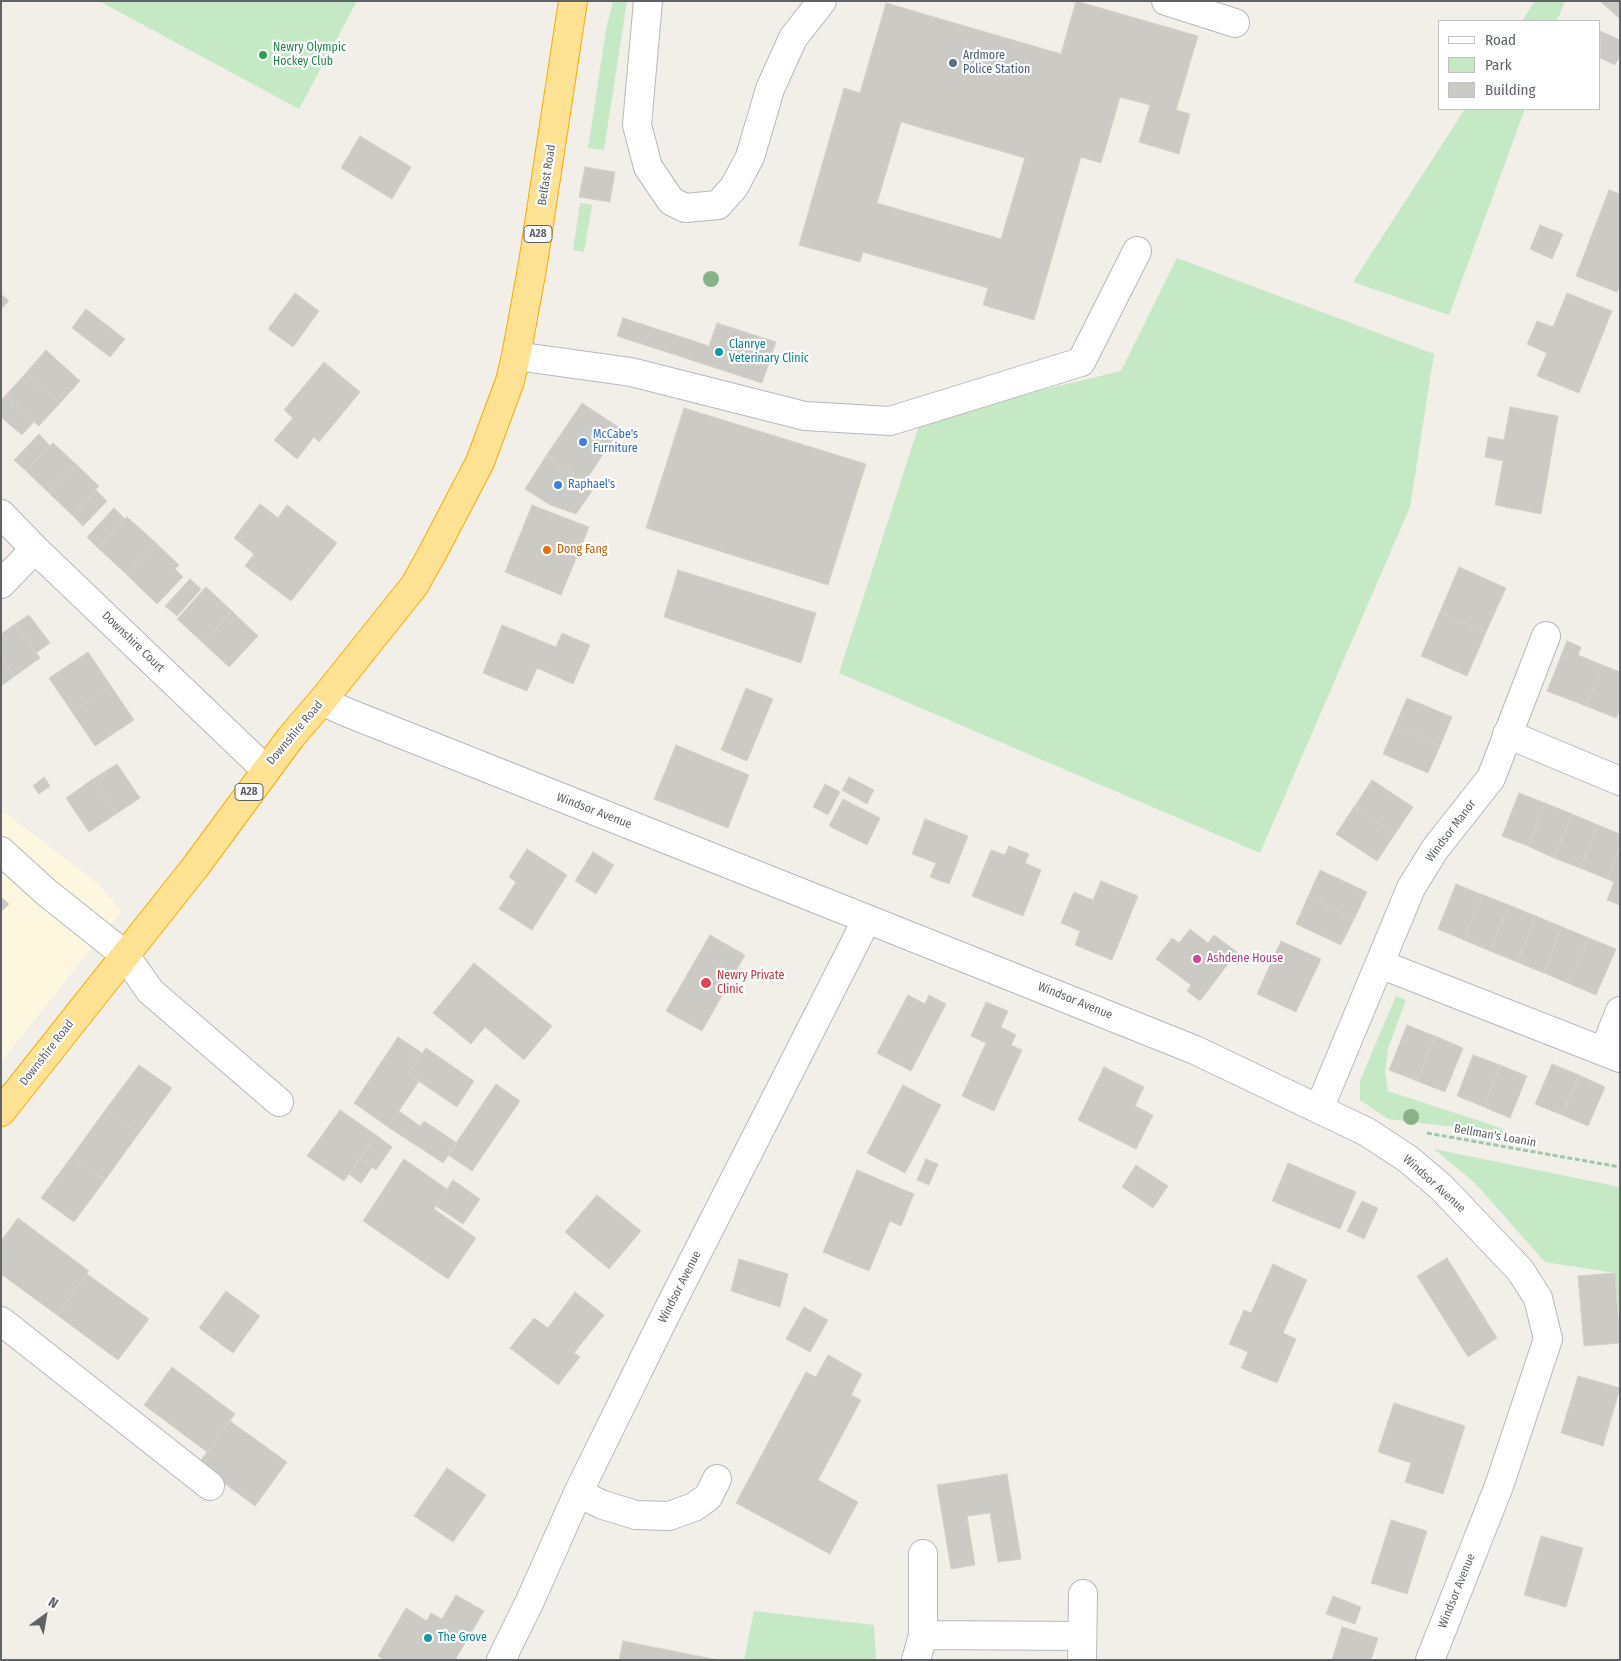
<!DOCTYPE html>
<style>
body{margin:0}
#map{position:relative;width:1621px;height:1661px;overflow:hidden;background:#f1efe8;font-family:"Fira Sans Condensed",sans-serif}
canvas{display:block}
.frame{position:absolute;inset:0;border:2px solid #5f6368;pointer-events:none}
.legend{position:absolute;left:1438px;top:20px;width:162px;height:90px;box-sizing:border-box;background:#fff;border:1px solid #bfc1c3;margin:0;padding:6px 9px;list-style:none;font-size:15px;color:#5f6368}
.legend li{display:flex;align-items:center;gap:10px;height:25px}
.legend b{width:25px;border:1px solid #bfc1c3}
.north{position:absolute;left:20px;top:1591px;width:50px;height:50px;-webkit-text-stroke:4px #fff;paint-order:stroke;rotate:32deg;font-size:14px;font-weight:700;line-height:20px;text-align:center;color:#5f6368}
.north::after{content:'';display:block;margin:auto;width:18px;height:22px;background:#5f6368;clip-path:polygon(50% 0,100% 100%,50% 72%,0 100%)}
</style>
<div id="map">
<canvas width="1621" height="1661"></canvas>
<div class="frame"></div>
<ul class="legend">
<li><b style="height:6px;background:#fff"></b>Road</li>
<li><b style="height:14px;background:#c5e8c5"></b>Park</li>
<li><b style="height:14px;background:#cccac5"></b>Building</li>
</ul>
<div class="north">N</div>
</div>
<script>
const ctx = document.querySelector('canvas').getContext('2d');
ctx.lineJoin = 'round';
function paint(path, color) { ctx.fillStyle = color; ctx.fill(path, 'evenodd'); }
const poly = rows => new Path2D(rows.map(r => 'M' + r).join(''));
function strokePath(path, color, width, dash) { ctx.strokeStyle = color; ctx.lineWidth = width; ctx.lineCap = dash ? 'butt' : 'round'; ctx.setLineDash(dash || []); ctx.stroke(path); }
function label(font, color, halo, rows, align = 'center') {
  ctx.font = font + ' "Fira Sans Condensed",sans-serif'; ctx.lineWidth = 4.5; ctx.setLineDash([]); ctx.textBaseline = 'middle'; ctx.strokeStyle = halo; ctx.fillStyle = color; for (const [text, x, y, turn = 0] of rows) {
    ctx.save(); ctx.translate(x, y); ctx.rotate((+turn || 0) * Math.PI / 180); ctx.textAlign = isNaN(turn) ? turn : align; if (halo) ctx.strokeText(text, 0, 0); ctx.fillText(text, 0, 0); ctx.restore();
  }
}
paint(poly([
 [1,810,96,882,121,911,1,1062]
]), '#fef7e0');
paint(poly([
 [99,1,357,1,299,109],
 [613,1,627,1,604,150,588,148,606,30],
 [1535,1,1565,1,1557,21,1522,21],
 [1465,109,1525,109,1449,315,1353,282],
 [580,203,592,205,584,252,573,250],
 [1177,258,1434,354,1410,507,1260,853,839,673,921,419,1121,371],
 [1396,996,1406,1000,1388,1048,1385,1072,1388,1091,1498,1127,1506,1133,1388,1119,1360,1100,1360,1081],
 [1434,1149,1620,1187,1620,1326,1615,1273,1545,1262,1474,1182],
 [754,1611,874,1625,876,1660,744,1660]
]), '#c5e8c5');
const building = poly([
 [1076,1,1198,36,1176,110,1190,114,1179,154,1139,142,1150,105,1120,97,1101,163,1081,157,1034,320,983,305,988,288,863,252,860,262,799,245,844,88,860,93,886,3,1061,54,1076,1],
 [901,122,1025,158,1001,239,877,203,901,122],
 [1603,1,1620,1,1620,19,1601,2,1603,1],
 [1600,31,1620,40,1620,55,1615,65,1600,58,1600,31],
 [360,136,411,167,392,199,341,168,360,136],
 [585,167,615,172,610,202,579,197,585,167],
 [1609,190,1620,194,1620,286,1617,292,1576,276,1609,190],
 [1540,225,1563,234,1552,259,1530,249,1540,225],
 [295,293,319,311,293,347,268,329,295,293],
 [1567,293,1612,311,1579,393,1537,376,1547,353,1527,344,1537,321,1553,327,1567,293],
 [1,294,9,301,1,309,1,294],
 [86,309,125,339,110,357,72,328,86,309],
 [623,318,709,346,717,323,776,342,762,383,617,336,623,318],
 [46,350,80,381,60,403,26,373,46,350],
 [324,362,360,392,319,442,314,437,297,459,274,440,293,418,284,410,324,362],
 [26,373,60,403,39,426,5,396,26,373],
 [5,396,34,422,22,435,1,417,1,401,5,396],
 [582,403,620,428,585,482,546,456,582,403],
 [1510,407,1558,416,1541,514,1495,505,1503,461,1485,457,1488,437,1504,440,1510,407],
 [684,408,866,464,828,585,646,528,684,408],
 [39,434,50,446,26,471,14,460,39,434],
 [53,443,77,465,49,493,26,471,53,443],
 [546,456,594,488,576,514,550,505,525,489,546,456],
 [77,465,99,486,72,515,49,493,77,465],
 [96,490,107,501,83,526,72,515,96,490],
 [260,504,278,518,287,505,337,543,291,601,245,566,254,554,234,538,260,504],
 [532,505,589,527,561,595,505,572,532,505],
 [114,508,125,519,98,548,87,537,114,508],
 [127,517,155,542,125,573,98,548,127,517],
 [155,542,179,565,175,569,183,577,157,604,125,573,155,542],
 [1459,567,1506,588,1486,632,1440,612,1459,567],
 [678,570,816,613,801,663,664,617,678,570],
 [190,579,201,589,177,616,165,606,190,579],
 [206,587,232,611,203,643,177,619,206,587],
 [232,611,258,636,229,667,203,643,232,611],
 [1440,612,1486,632,1467,676,1421,656,1440,612],
 [29,615,50,643,36,653,15,624,29,615],
 [15,624,40,658,15,676,1,658,1,634,15,624],
 [502,625,556,647,562,633,590,645,573,684,537,668,527,691,483,673,502,625],
 [1567,641,1581,647,1578,655,1602,665,1586,706,1547,691,1567,641],
 [88,652,111,686,72,712,49,678,88,652],
 [1,658,15,676,1,686,1,658],
 [1602,665,1620,672,1620,710,1616,718,1586,706,1602,665],
 [111,686,134,720,95,746,72,712,111,686],
 [746,688,773,699,747,761,721,750,746,688],
 [1407,698,1452,717,1440,746,1395,726,1407,698],
 [1395,726,1440,746,1428,773,1383,754,1395,726],
 [676,745,749,775,728,828,654,799,676,745],
 [117,764,140,798,116,814,93,779,117,764],
 [44,777,50,786,39,794,33,786,44,777],
 [849,777,874,790,867,804,842,790,849,777],
 [93,779,116,814,89,832,66,798,93,779],
 [1372,780,1413,807,1395,834,1354,807,1372,780],
 [825,784,840,792,828,815,813,807,825,784],
 [1519,793,1545,803,1528,846,1502,836,1519,793],
 [843,799,880,818,867,845,829,826,843,799],
 [1545,803,1572,814,1554,858,1528,846,1545,803],
 [1354,807,1395,834,1377,861,1336,834,1354,807],
 [1572,814,1598,825,1580,868,1554,858,1572,814],
 [925,819,968,836,949,884,930,877,936,863,912,854,925,819],
 [1598,825,1620,834,1620,847,1607,879,1580,868,1598,825],
 [1009,846,1029,854,1025,863,1041,870,1023,916,972,896,991,850,1005,855,1009,846],
 [1620,847,1620,905,1607,900,1614,882,1607,879,1620,847],
 [527,849,567,875,532,930,499,909,516,882,509,877,527,849],
 [593,852,614,865,596,894,575,881,593,852],
 [1320,870,1367,892,1354,919,1308,897,1320,870],
 [1101,881,1138,896,1112,960,1075,945,1080,931,1061,923,1074,892,1093,900,1101,881],
 [1456,884,1483,895,1464,940,1438,929,1456,884],
 [1483,895,1509,905,1490,951,1464,940,1483,895],
 [1,897,9,904,1,912,1,897],
 [1308,897,1354,919,1341,945,1296,924,1308,897],
 [1509,905,1536,916,1517,962,1490,951,1509,905],
 [1536,916,1562,927,1544,973,1517,962,1536,916],
 [1562,927,1589,938,1570,984,1544,973,1562,927],
 [1190,929,1208,943,1214,935,1237,952,1200,1001,1187,991,1191,985,1156,959,1172,938,1179,943,1190,929],
 [710,935,745,955,702,1031,666,1011,710,935],
 [1589,938,1616,949,1596,995,1570,984,1589,938],
 [1281,941,1321,959,1296,1012,1257,994,1281,941],
 [474,963,552,1026,524,1060,485,1027,471,1044,433,1013,474,963],
 [908,995,925,1004,929,995,946,1004,911,1071,877,1053,908,995],
 [986,1002,1008,1011,1001,1027,1016,1035,1011,1045,1022,1050,994,1111,962,1096,986,1043,971,1036,986,1002],
 [1407,1025,1435,1036,1417,1081,1389,1070,1407,1025],
 [1435,1036,1463,1048,1445,1092,1417,1081,1435,1036],
 [398,1037,422,1053,408,1074,419,1081,388,1127,354,1103,398,1037],
 [426,1048,474,1081,457,1107,408,1074,426,1048],
 [1473,1055,1500,1065,1484,1107,1457,1096,1473,1055],
 [1552,1064,1579,1075,1562,1115,1535,1104,1552,1064],
 [139,1065,172,1088,139,1133,106,1109,139,1065],
 [1500,1065,1527,1076,1510,1118,1484,1107,1500,1065],
 [1104,1067,1144,1087,1135,1106,1153,1115,1136,1149,1078,1120,1104,1067],
 [1579,1075,1605,1087,1588,1126,1562,1115,1579,1075],
 [496,1084,520,1101,472,1171,448,1155,496,1084],
 [903,1085,941,1105,905,1173,867,1153,903,1085],
 [106,1109,139,1133,105,1180,72,1156,106,1109],
 [340,1110,376,1135,344,1181,307,1156,340,1110],
 [399,1111,420,1126,424,1121,457,1143,443,1163,388,1127,399,1111],
 [376,1135,392,1147,376,1170,360,1159,376,1135],
 [72,1156,105,1180,74,1222,41,1198,72,1156],
 [360,1159,372,1167,361,1183,349,1174,360,1159],
 [404,1159,447,1189,434,1209,476,1238,448,1279,363,1221,404,1159],
 [926,1159,938,1164,929,1185,917,1180,926,1159],
 [1288,1163,1356,1192,1340,1229,1272,1201,1288,1163],
 [1136,1165,1168,1186,1153,1208,1122,1187,1136,1165],
 [857,1170,914,1194,901,1226,890,1221,869,1271,823,1252,857,1170],
 [453,1180,480,1199,463,1224,436,1206,453,1180],
 [597,1195,641,1231,609,1269,565,1232,597,1195],
 [1362,1201,1378,1208,1364,1239,1347,1231,1362,1201],
 [18,1218,89,1271,57,1315,1,1274,1,1241,18,1218],
 [1447,1258,1497,1338,1468,1357,1417,1276,1447,1258],
 [739,1259,788,1274,780,1307,731,1291,739,1259],
 [1273,1264,1307,1280,1283,1333,1296,1339,1277,1383,1241,1368,1248,1352,1229,1344,1244,1310,1251,1313,1273,1264],
 [1615,1273,1620,1343,1584,1346,1578,1276,1615,1273],
 [87,1274,149,1319,118,1360,57,1315,87,1274],
 [226,1291,260,1316,233,1353,199,1328,226,1291],
 [575,1292,604,1315,574,1353,580,1357,558,1385,510,1348,534,1318,548,1328,575,1292],
 [804,1307,828,1320,810,1352,786,1339,804,1307],
 [828,1355,862,1374,851,1395,861,1400,818,1480,858,1502,830,1554,736,1503,806,1372,816,1377,828,1355],
 [172,1367,235,1414,207,1452,144,1405,172,1367],
 [1578,1376,1620,1388,1603,1446,1561,1433,1578,1376],
 [1394,1403,1465,1426,1443,1494,1405,1482,1411,1463,1378,1452,1394,1403],
 [230,1421,287,1462,255,1506,198,1464,230,1421],
 [447,1468,486,1495,453,1542,414,1516,447,1468],
 [1007,1474,1021,1559,998,1562,990,1513,967,1516,975,1565,951,1569,937,1485,1007,1474],
 [1391,1520,1427,1531,1407,1594,1371,1583,1391,1520],
 [1541,1536,1583,1548,1566,1607,1524,1595,1541,1536],
 [456,1595,484,1611,455,1660,384,1660,378,1656,406,1608,427,1621,431,1613,442,1619,456,1595],
 [1333,1596,1361,1607,1355,1624,1326,1614,1333,1596],
 [1342,1627,1378,1638,1371,1660,1332,1660,1342,1627],
 [623,1641,718,1660,619,1660,623,1641]
]);
paint(building, '#cccac5');
strokePath(building, '#d6d1c6', 1);
const minor = poly([
 [648,1,637,125,648,167,671,201,685,208,718,205,734,187,750,157,770,89,793,38,822,1],
 [1166,1,1235,23],
 [516,356,631,372,805,416,890,421,1081,362,1137,251],
 [1,514,35,549,265,769],
 [1,584,35,549],
 [322,701,346,712,867,919,662,1322,578,1493,530,1601,501,1660],
 [1507,734,1620,781],
 [1,851,46,892,125,955,150,991,279,1102],
 [867,919,1195,1050,1367,1132,1408,1159,1441,1187,1520,1270,1538,1298,1548,1339,1499,1486,1430,1660],
 [1380,964,1620,1058],
 [1604,1051,1620,1011],
 [1319,1109,1411,888,1435,849,1491,778,1546,636],
 [1,1321,210,1486],
 [578,1493,603,1505,636,1515,669,1516,694,1507,708,1497,717,1479],
 [923,1554,923,1635,1082,1636],
 [916,1660,923,1635],
 [1082,1660,1083,1594]
]);
const highway = poly([
 [1,1112,196,866,291,737,322,701,414,586,432,554,480,462,510,381,516,356,533,263,573,1]
]);
strokePath(minor, '#b5b8bc', 30);
strokePath(highway, '#f9ab00', 30);
strokePath(poly([
 [1427,1133,1620,1167]
]), '#9cc7a9', 3, [5, 2.5]);
strokePath(minor, '#fff', 28);
strokePath(highway, '#fde293', 28);
ctx.fillStyle = '#89b387';
for (const [x, y] of [
 [711,279],
 [1411,1117]
]) { ctx.beginPath(); ctx.arc(x, y, 8, 0, 2 * Math.PI); ctx.fill(); }
for (const [x, y, r, color] of [
 [263,55,5,"#2e9e5b"],
 [953,63,5,"#5c6f8a"],
 [719,352,5,"#0f9aa8"],
 [583,442,5,"#3f7fe0"],
 [558,485,5,"#3f7fe0"],
 [547,550,5,"#e8710a"],
 [1197,959,5,"#d1479c"],
 [706,983,6,"#e0444e"],
 [428,1638,5,"#0f9aa8"]
]) { const dot = new Path2D(); dot.arc(x, y, r, 0, 2 * Math.PI); ctx.fillStyle = color; ctx.fill(dot); strokePath(dot, '#fff', 2); }
for (const [x, y, w] of [
 [538,234,28],
 [249,792,28]
]) { const box = new Path2D(); box.roundRect(x - w / 2, y - 8.5, w, 17, 4); ctx.fillStyle = '#fff'; ctx.fill(box); strokePath(box, '#5f6368', 1); }
label('bold 11px', '#5f6368', null, [
 ["A28",538,234],
 ["A28",249,792]
]);
label('12px', '#27864d', '#fff', [
 ["Newry Olympic",273,48],
 ["Hockey Club",273,62]
], 'left');
label('12px', '#4e5e75', '#fff', [
 ["Ardmore",963,56],
 ["Police Station",963,70]
], 'left');
label('12px', '#5f6368', '#fff', [
 ["Belfast Road",547,175,-81],
 ["Downshire Court",133,642,44],
 ["Downshire Road",295,733,-50],
 ["Windsor Avenue",594,811,21],
 ["Windsor Manor",1451,831,-53],
 ["Windsor Avenue",1075,1001,22],
 ["Downshire Road",47,1053,-52],
 ["Bellman's Loanin",1495,1136,10],
 ["Windsor Avenue",1434,1184,42],
 ["Windsor Avenue",680,1287,-63],
 ["Windsor Avenue",1457,1591,-68]
]);
label('12px', '#0d838f', '#fff', [
 ["Clanrye",729,345],
 ["Veterinary Clinic",729,359],
 ["The Grove",438,1638]
], 'left');
label('12px', '#366cbe', '#fff', [
 ["McCabe's",593,435],
 ["Furniture",593,449],
 ["Raphael's",568,485]
], 'left');
label('12px', '#c56008', '#fff', [
 ["Dong Fang",557,550]
], 'left');
label('12px', '#b23c85', '#fff', [
 ["Ashdene House",1207,959]
], 'left');
label('12px', '#be3a42', '#fff', [
 ["Newry Private",717,976],
 ["Clinic",717,990]
], 'left');
</script>
